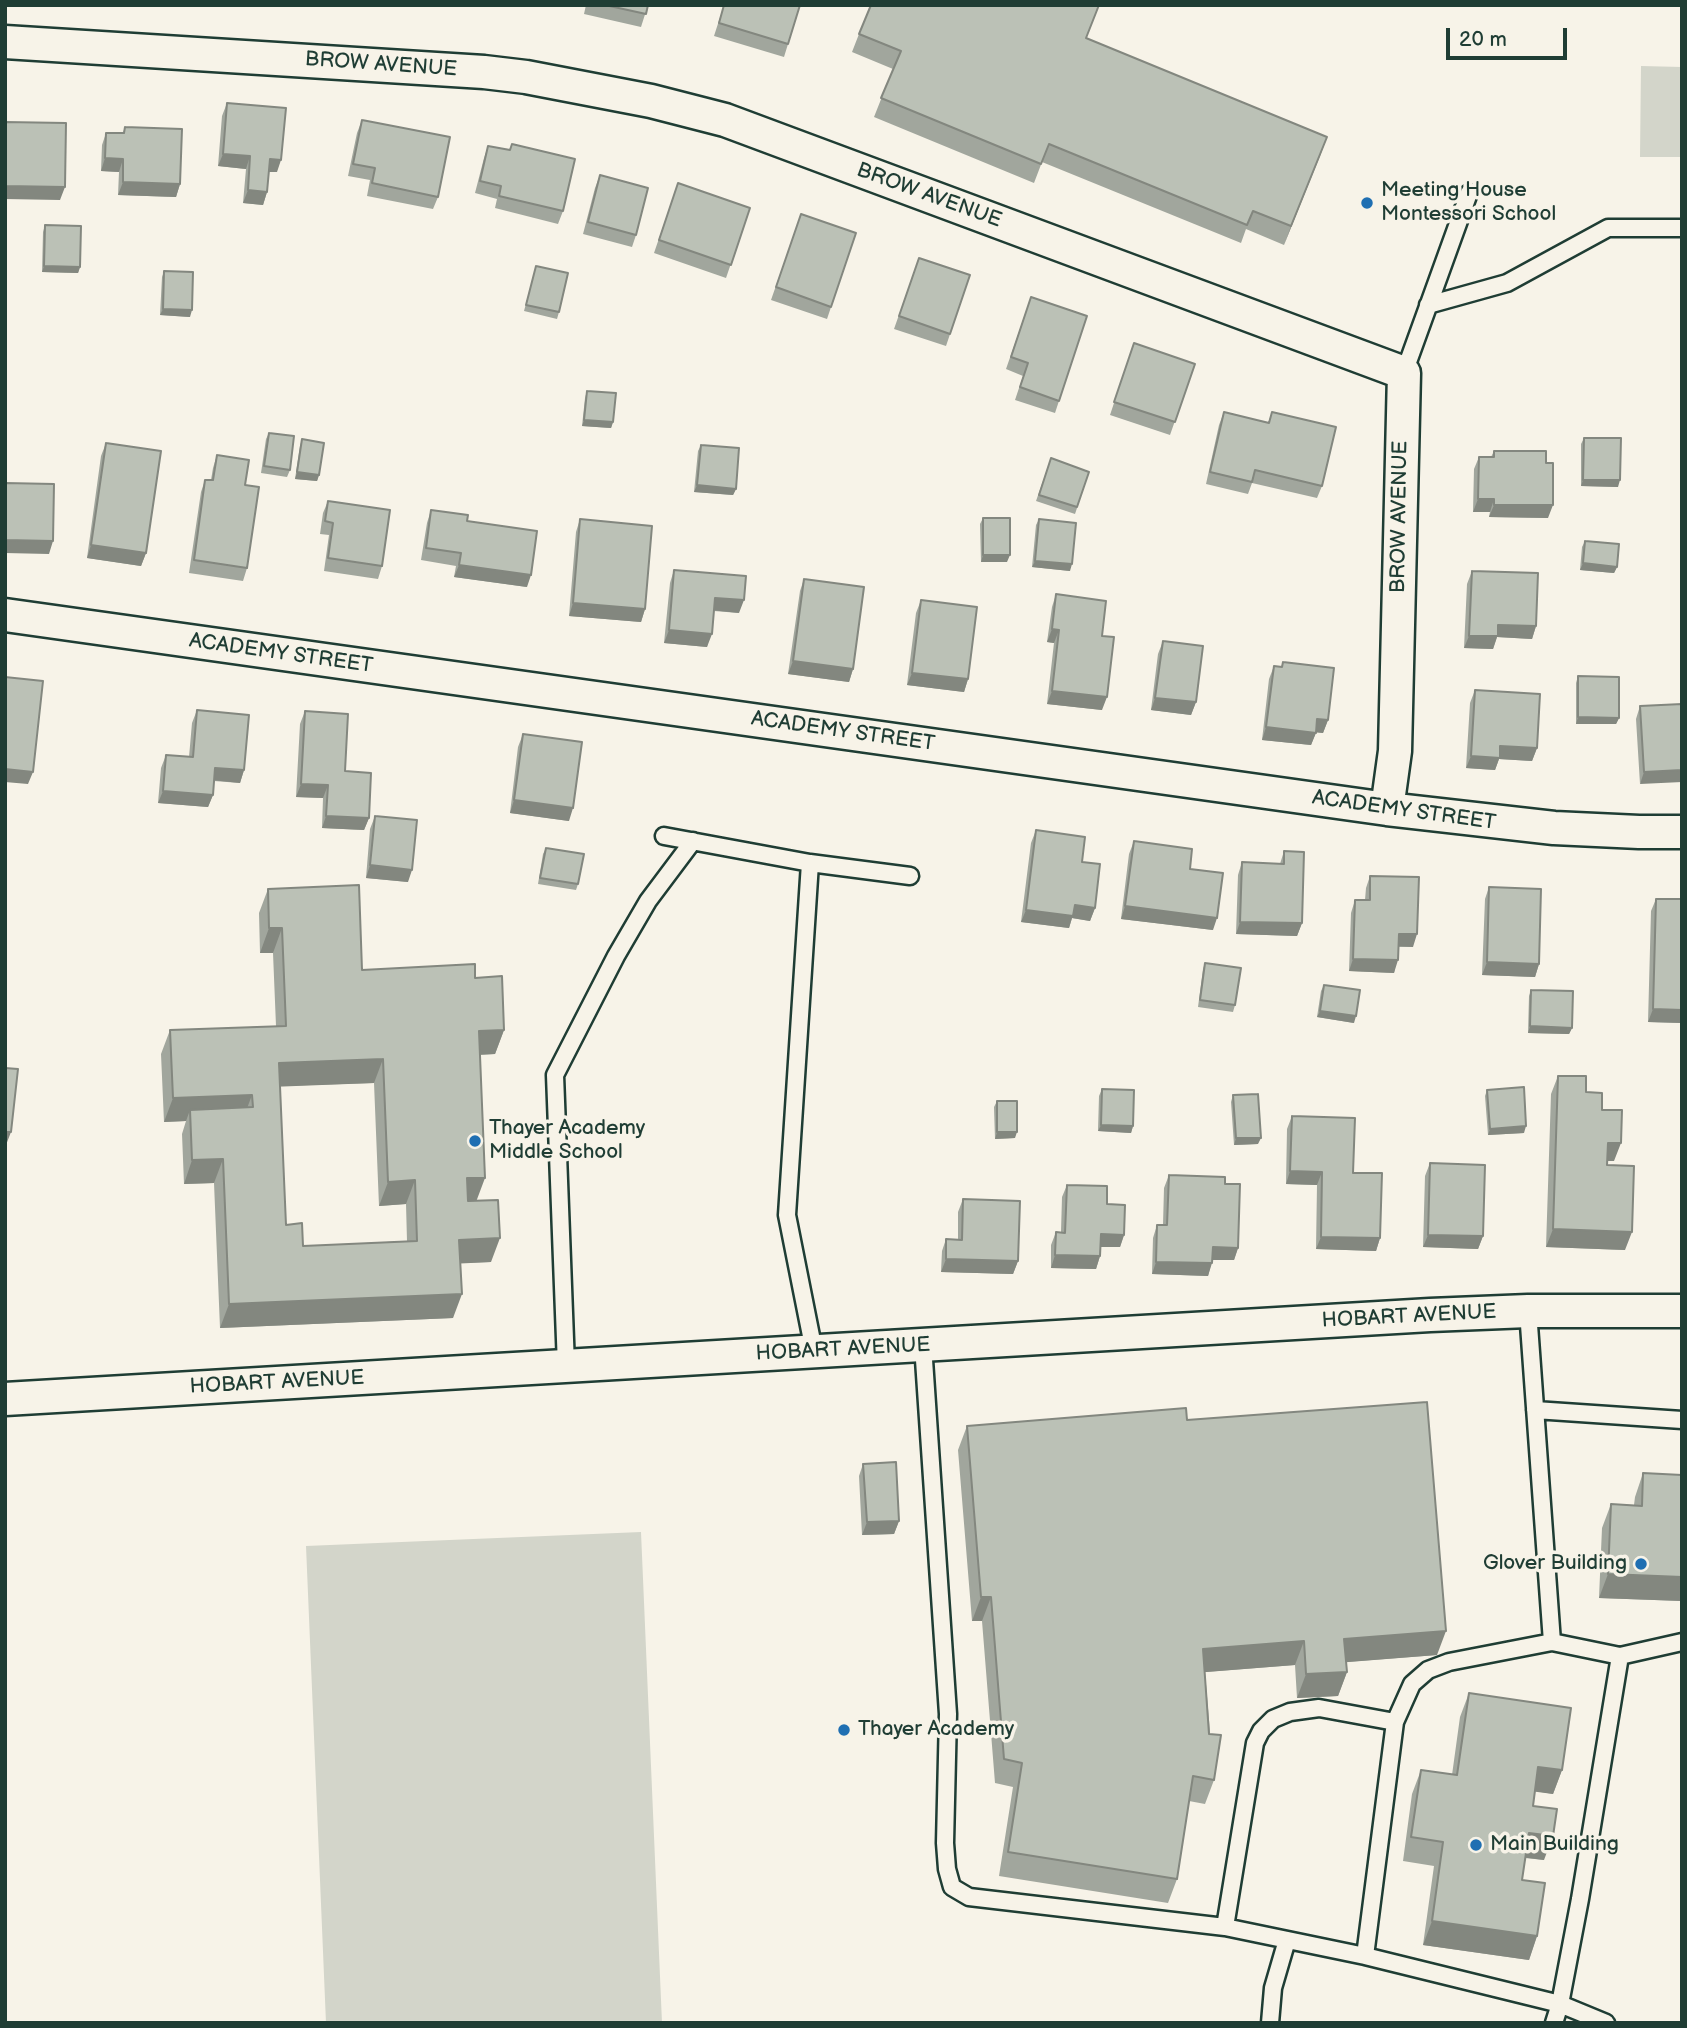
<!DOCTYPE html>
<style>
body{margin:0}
#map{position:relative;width:1687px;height:2028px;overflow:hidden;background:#f7f3e8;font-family:"Balsamiq Sans",sans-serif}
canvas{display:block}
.frame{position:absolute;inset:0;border:7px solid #1f3d34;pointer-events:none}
.scale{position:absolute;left:1446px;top:28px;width:121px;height:32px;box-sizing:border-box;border:4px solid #1f3d34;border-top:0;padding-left:9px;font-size:21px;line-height:24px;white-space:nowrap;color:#1f3d34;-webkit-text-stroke:5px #f7f3e8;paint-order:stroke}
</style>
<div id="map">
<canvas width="1687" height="2028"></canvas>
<div class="frame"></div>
<div class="scale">20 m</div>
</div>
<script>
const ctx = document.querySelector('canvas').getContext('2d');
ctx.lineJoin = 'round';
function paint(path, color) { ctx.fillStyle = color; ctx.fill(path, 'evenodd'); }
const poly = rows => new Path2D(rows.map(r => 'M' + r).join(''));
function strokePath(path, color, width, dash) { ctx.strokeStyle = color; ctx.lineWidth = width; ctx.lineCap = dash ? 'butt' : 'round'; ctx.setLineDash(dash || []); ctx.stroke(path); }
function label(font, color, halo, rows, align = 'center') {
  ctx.font = font + ' "Balsamiq Sans",sans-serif'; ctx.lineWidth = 7; ctx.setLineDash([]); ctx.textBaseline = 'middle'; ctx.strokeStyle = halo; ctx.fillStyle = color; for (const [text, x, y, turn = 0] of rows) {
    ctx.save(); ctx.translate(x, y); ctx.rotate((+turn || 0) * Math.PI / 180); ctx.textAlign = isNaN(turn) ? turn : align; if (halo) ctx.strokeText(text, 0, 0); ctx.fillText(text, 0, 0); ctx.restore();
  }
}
paint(poly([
 [1641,66,1682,67,1682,157,1640,157],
 [641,1532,662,2023,326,2023,306,1546]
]), '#d3d5ca');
const service = poly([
 [1428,305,1507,283,1608,228,1682,228],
 [1404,373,1469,193],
 [664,836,810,863,910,876],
 [810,863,787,1215,814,1351],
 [1528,1311,1552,1642,1620,1656,1580,1899,1560,2004,1606,2023],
 [923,1345,948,1714,945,1843,947,1869,952,1887,969,1897,1225,1927,1365,1956,1560,2004,1554,2023],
 [566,1366,555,1075,616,956,648,901,693,841],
 [1535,1410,1682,1420],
 [1620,1656,1682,1642],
 [1395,1722,1412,1684,1428,1670,1449,1662,1552,1642],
 [1225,1927,1255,1743,1261,1731,1273,1719,1290,1712,1319,1708,1395,1722,1365,1956],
 [1270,2023,1273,1988,1287,1940]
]);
const minor = poly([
 [5,42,484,72,526,77,651,101,725,120,1404,373,1395,751,1387,809],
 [5,615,1387,809,1554,828,1639,832,1682,832],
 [5,1399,1430,1315,1528,1311,1682,1311]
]);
strokePath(service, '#1f3d34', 21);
strokePath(minor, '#1f3d34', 37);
strokePath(service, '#f7f3e8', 16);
strokePath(minor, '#f7f3e8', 32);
paint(poly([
 [586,5,648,5,641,27,584,14],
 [724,5,800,5,784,57,714,36],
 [859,34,1087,39,1327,137,1284,245,1246,229,1241,243,1042,162,1034,183,874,117,893,69,852,52],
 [227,103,277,172,269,172,267,192,263,205,243,203,246,169,218,166,222,116],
 [362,120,438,197,433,209,367,196,370,180,348,176,357,133],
 [125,127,180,184,176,197,118,195,119,172,101,171,102,145,106,133,123,133],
 [488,146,563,211,558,224,495,208,497,199,475,193,484,158],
 [600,175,636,235,632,247,583,234,595,188],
 [678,183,750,208,726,278,654,253],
 [801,214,856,233,827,319,771,300],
 [45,225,80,267,78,273,42,272,43,232],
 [919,258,970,275,946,346,894,329],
 [536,266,559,312,557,319,524,311],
 [164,271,190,317,160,315,162,277],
 [1031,297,1087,316,1055,413,1015,400,1023,376,1006,369],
 [1134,343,1195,364,1170,435,1110,415],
 [587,391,613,422,611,428,582,426,585,398],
 [1224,412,1268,423,1272,412,1322,486,1317,498,1252,483,1248,494,1206,484,1219,425],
 [269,433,290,470,287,477,261,473,266,439],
 [1584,438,1618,487,1581,486,1581,444],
 [302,439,319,475,317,481,295,479,300,446],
 [106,443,146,553,141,566,87,558,101,456],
 [701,445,736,489,733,495,694,492,698,451],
 [1494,451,1548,518,1489,517,1490,512,1473,512,1474,469,1479,457,1491,457],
 [217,455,245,485,247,568,243,581,189,573,201,492,205,480,211,480,213,468],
 [1051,458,1089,472,1075,514,1036,501],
 [328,501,382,566,378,579,324,571,329,535,320,534,323,513],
 [431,510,467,521,527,587,454,577,456,566,421,560,427,523],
 [983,518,1007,562,981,562,980,524],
 [580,519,645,609,641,622,569,616,576,532],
 [1039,519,1070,571,1032,567,1036,525],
 [1585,541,1617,567,1614,573,1580,570,1582,547],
 [674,570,739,613,714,611,707,647,664,643,670,583],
 [1472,571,1536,626,1532,639,1497,637,1493,649,1464,648,1467,584],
 [804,579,853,669,849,682,788,674,800,591],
 [1056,594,1102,636,1102,710,1047,704,1054,643,1047,642,1052,607],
 [921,600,968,679,964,692,907,685,916,613],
 [1163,641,1196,702,1191,715,1151,710,1158,654],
 [1283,662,1328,720,1323,733,1316,732,1311,745,1262,740,1269,679,1274,666,1282,667],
 [1578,676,1619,718,1616,724,1576,724,1576,683],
 [1475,690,1537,748,1532,761,1499,759,1495,770,1466,768,1470,703],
 [1682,704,1640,784,1636,719,1640,706],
 [197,710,244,770,240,783,214,781,213,795,208,807,158,803,161,768,166,755,189,757,192,723],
 [305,711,345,771,369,818,364,830,322,828,323,798,296,797,300,724],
 [523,734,569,821,510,813,518,747],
 [375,816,408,882,366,878,370,829],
 [1036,830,1082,862,1095,908,1090,921,1072,918,1069,928,1021,922,1031,843],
 [1134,841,1190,869,1213,930,1121,919,1129,854],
 [546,848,578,884,576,890,538,884,543,854],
 [1284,851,1302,923,1297,936,1236,934,1238,875,1242,862,1280,864],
 [1370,876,1413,947,1399,947,1394,973,1349,971,1351,913,1355,900,1365,900,1366,888],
 [1489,887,1539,964,1535,977,1482,975,1485,899],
 [268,889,362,970,475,978,504,1030,495,1054,480,1055,476,1201,491,1262,460,1263,453,1318,220,1328,214,1183,184,1184,182,1134,186,1121,164,1122,161,1054,170,1030,276,1026,273,953,260,953,259,913],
 [374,1083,379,1206,406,1204,407,1241,303,1246,286,1225,280,1086],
 [1656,899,1682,1023,1648,1022,1651,911],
 [1205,963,1235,1005,1233,1012,1198,1007,1203,969],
 [1324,985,1354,1023,1317,1017,1321,991],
 [1531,990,1572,1028,1569,1034,1528,1033,1529,996],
 [1558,1076,1586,1092,1602,1110,1614,1161,1607,1161,1607,1165,1625,1250,1546,1247,1551,1094],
 [1102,1089,1133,1126,1131,1133,1098,1131,1099,1096],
 [1487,1090,1524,1133,1488,1135,1485,1096],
 [1233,1095,1258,1144,1234,1145,1231,1102],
 [997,1101,1015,1138,995,1139,994,1107],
 [1292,1116,1353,1173,1380,1238,1376,1251,1316,1249,1317,1185,1286,1184,1287,1129],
 [1430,1163,1483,1236,1478,1249,1423,1247,1425,1176],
 [1169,1175,1225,1184,1238,1248,1234,1260,1212,1260,1208,1276,1152,1274,1153,1238,1157,1225,1163,1225,1164,1188],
 [1067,1185,1107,1204,1124,1235,1120,1247,1101,1247,1100,1256,1096,1269,1051,1268,1051,1245,1056,1232,1061,1232,1062,1197],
 [963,1199,1018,1261,1013,1274,941,1272,942,1251,946,1239,958,1239,958,1212],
 [1187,1420,1437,1655,1346,1662,1347,1672,1338,1696,1297,1698,1295,1665,1205,1672,1214,1780,1205,1804,1189,1801,1177,1879,1168,1903,999,1876,1013,1787,995,1783,982,1621,972,1621,958,1450,967,1426],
 [863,1464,899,1521,894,1534,862,1535,859,1476],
 [1643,1473,1682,1475,1682,1601,1599,1598,1602,1528,1611,1504,1634,1505,1635,1497],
 [1469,1693,1562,1770,1553,1794,1535,1791,1533,1806,1544,1860,1525,1858,1522,1880,1537,1936,1529,1960,1423,1945,1434,1866,1403,1861,1412,1794,1421,1770,1452,1775,1460,1717]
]), '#a1a69d');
paint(poly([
 [1327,137,1320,156,1284,245,1291,226],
 [223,154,250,156,246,169,218,166],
 [105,158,123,159,119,172,101,171],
 [270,159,281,160,277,172,266,172],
 [123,182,180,184,176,197,118,195],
 [5,186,65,187,60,200,5,199],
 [248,190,267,192,263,205,243,203],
 [44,266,80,267,78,273,42,272],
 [163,309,192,310,190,317,160,315],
 [584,420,613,422,611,428,582,426],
 [297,472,319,475,317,481,295,479],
 [1583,480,1620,480,1618,487,1581,486],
 [697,485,736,489,733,495,694,492],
 [1478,499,1494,499,1490,512,1473,512],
 [1494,505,1553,505,1548,518,1489,517],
 [5,540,53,541,49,554,5,553],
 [91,545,146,553,141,566,87,558],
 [983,555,1010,555,1007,562,981,562],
 [1035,561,1072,564,1070,571,1032,567],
 [1583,563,1617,567,1614,573,1580,570],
 [459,565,531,575,527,587,454,577],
 [715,598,744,600,739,613,710,610],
 [573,603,645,609,641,622,569,616],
 [1498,625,1536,626,1532,639,1497,637,1493,649,1464,648,1469,636],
 [1052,629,1059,630,1054,643,1047,642],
 [669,630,712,634,707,647,664,643],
 [793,661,853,669,849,682,788,674],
 [912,673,968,679,964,692,907,685],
 [1052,691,1107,697,1102,710,1047,704],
 [1155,698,1196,702,1191,715,1151,710],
 [1578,717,1619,718,1616,724,1576,724],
 [1317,719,1328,720,1323,733,1312,732],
 [1266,727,1316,733,1311,745,1262,740],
 [1500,746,1537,748,1532,761,1499,759,1495,770,1466,768,1471,756],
 [215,768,244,770,240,783,211,780],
 [5,769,33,772,28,784,5,782],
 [1682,770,1682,782,1640,784,1644,772],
 [301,784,328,785,323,798,296,797],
 [163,791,213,795,208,807,158,803],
 [514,800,573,808,569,821,510,813],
 [326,816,369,818,364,830,322,828],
 [370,865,412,870,408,882,366,878],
 [1075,905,1095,908,1090,921,1072,918,1069,928,1021,922,1026,910],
 [1125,906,1217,918,1213,930,1121,919],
 [1240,922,1302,923,1297,936,1236,934],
 [269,928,282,928,273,953,260,953],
 [1399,934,1417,934,1413,947,1395,946],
 [1353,959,1398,960,1394,973,1349,971],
 [1487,962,1539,964,1535,977,1482,975],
 [1653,1009,1682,1010,1682,1023,1648,1022],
 [1320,1011,1356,1016,1354,1023,1317,1017],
 [1530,1026,1572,1028,1569,1034,1528,1033],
 [504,1030,495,1054,470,1055,479,1031],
 [383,1059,374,1083,270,1087,279,1063],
 [252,1095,243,1119,190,1110,186,1121,164,1122,173,1098],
 [1101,1125,1133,1126,1131,1133,1098,1131],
 [1526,1126,1524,1133,1488,1135,1490,1129],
 [5,1132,11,1132,6,1145,5,1145],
 [997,1132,1017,1132,1015,1138,995,1139],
 [1236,1138,1261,1138,1258,1144,1234,1145],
 [1608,1143,1621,1143,1614,1161,1601,1161],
 [223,1159,214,1183,184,1184,192,1160],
 [1290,1171,1322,1172,1317,1185,1286,1184],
 [467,1178,485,1178,476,1202,458,1202],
 [415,1180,406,1204,379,1206,388,1182],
 [1553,1229,1632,1232,1625,1250,1546,1247],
 [1101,1234,1124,1235,1120,1247,1097,1247],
 [1428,1235,1483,1236,1478,1249,1423,1247],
 [1321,1237,1380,1238,1376,1251,1316,1249],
 [500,1238,491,1262,450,1264,459,1240],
 [1213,1247,1238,1248,1234,1260,1208,1260],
 [1055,1255,1100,1256,1096,1269,1051,1268],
 [946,1259,1018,1261,1013,1274,941,1272],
 [1156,1262,1212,1263,1208,1276,1152,1274],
 [462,1294,453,1318,220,1328,229,1304],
 [899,1521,894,1534,862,1535,867,1522],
 [1608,1574,1682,1577,1682,1601,1599,1598],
 [981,1597,991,1597,982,1621,972,1621],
 [1446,1631,1437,1655,1336,1663,1344,1639],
 [1304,1641,1295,1665,1194,1673,1203,1649],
 [1347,1672,1338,1696,1297,1698,1306,1674],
 [1538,1767,1562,1770,1553,1794,1530,1791],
 [1529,1833,1553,1836,1544,1860,1520,1857],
 [1432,1921,1537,1936,1529,1960,1423,1945]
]), '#83877f');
const building = poly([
 [605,5,648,5,646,14,605,5],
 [724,5,800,5,788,44,719,23,724,5],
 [871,5,1099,5,1086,38,1327,137,1291,226,1253,211,1247,225,1049,144,1041,164,881,98,901,51,859,34,871,5],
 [227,103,286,108,281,160,270,159,267,192,248,190,250,156,223,154,227,103],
 [362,120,450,137,438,197,372,183,375,168,353,164,362,120],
 [5,122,66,123,65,187,5,186,5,122],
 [125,127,182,129,180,184,123,182,123,159,105,158,106,133,124,133,125,127],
 [512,144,575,159,563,211,499,196,501,186,480,181,488,146,510,150,512,144],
 [600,175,648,188,636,235,588,222,600,175],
 [678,183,750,208,731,265,659,240,678,183],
 [801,214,856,233,831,307,776,287,801,214],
 [45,225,81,226,80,267,44,266,45,225],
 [919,258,970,275,950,334,899,316,919,258],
 [536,266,568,273,559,312,526,305,536,266],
 [164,271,193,272,192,310,163,309,164,271],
 [1031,297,1087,316,1059,401,1020,387,1028,363,1011,357,1031,297],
 [1134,343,1195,364,1175,422,1114,402,1134,343],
 [587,391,616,393,613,422,584,420,587,391],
 [1224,412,1269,423,1272,412,1336,427,1322,486,1255,470,1252,482,1210,472,1224,412],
 [269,433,294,436,290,470,264,466,269,433],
 [1584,438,1621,438,1620,480,1583,480,1584,438],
 [302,439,324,443,319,475,297,472,302,439],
 [106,443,161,451,146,553,91,545,106,443],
 [701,445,739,448,736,489,697,485,701,445],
 [1494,451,1546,451,1546,463,1553,463,1553,505,1494,505,1494,499,1478,499,1479,457,1494,457,1494,451],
 [217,455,249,460,245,485,259,487,247,568,194,560,205,480,213,480,217,455],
 [1051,458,1089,472,1077,507,1039,495,1051,458],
 [5,483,54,484,53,541,5,540,5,483],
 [328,501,390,510,382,566,328,558,333,523,325,521,328,501],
 [431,510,468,515,467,521,537,531,531,575,459,565,461,553,426,548,431,510],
 [983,518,1010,518,1010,555,983,555,983,518],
 [580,519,652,526,645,609,573,603,580,519],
 [1039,519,1076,523,1072,564,1035,561,1039,519],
 [1585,541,1619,544,1617,567,1583,563,1585,541],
 [674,570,746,576,744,600,715,598,712,634,669,630,674,570],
 [1472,571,1538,573,1536,626,1498,625,1498,636,1469,636,1472,571],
 [804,579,864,587,853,669,793,661,804,579],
 [1056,594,1106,601,1102,636,1114,637,1107,697,1052,691,1059,630,1052,629,1056,594],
 [921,600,977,607,968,679,912,673,921,600],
 [1163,641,1203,646,1196,702,1155,698,1163,641],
 [1283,662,1334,668,1328,720,1317,719,1316,733,1266,727,1274,666,1282,667,1283,662],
 [1578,676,1619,677,1619,718,1578,717,1578,676],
 [5,677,43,681,33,772,5,769,5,677],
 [1475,690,1540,694,1537,748,1500,746,1500,758,1471,756,1475,690],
 [1682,704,1682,770,1644,772,1640,706,1682,704],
 [197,710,249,715,244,770,215,768,213,795,163,791,166,755,193,757,197,710],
 [305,711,348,714,345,771,371,773,369,818,326,816,328,785,301,784,305,711],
 [523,734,582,742,573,808,514,800,523,734],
 [375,816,417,820,412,870,370,865,375,816],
 [1036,830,1085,837,1082,862,1100,864,1095,908,1075,905,1073,916,1026,910,1036,830],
 [1134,841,1192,849,1190,869,1223,873,1217,918,1125,906,1134,841],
 [546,848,584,854,578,884,540,878,546,848],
 [1284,851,1304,852,1302,923,1240,922,1242,862,1284,864,1284,851],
 [1370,876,1419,877,1417,934,1399,934,1398,960,1353,959,1355,900,1370,900,1370,876],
 [359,885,362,970,475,964,475,978,502,976,504,1030,479,1031,485,1178,467,1178,468,1201,498,1200,500,1238,459,1240,462,1294,229,1304,223,1159,192,1160,190,1110,253,1107,252,1095,173,1098,170,1030,286,1026,282,928,269,928,268,889,359,885],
 [383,1059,388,1182,415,1180,417,1241,303,1246,302,1223,286,1225,279,1063,383,1059],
 [1489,887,1541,889,1539,964,1487,962,1489,887],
 [1656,899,1682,899,1682,1010,1653,1009,1656,899],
 [1205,963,1241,968,1235,1005,1200,1000,1205,963],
 [1324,985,1360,990,1356,1016,1320,1011,1324,985],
 [1531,990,1573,991,1572,1028,1530,1026,1531,990],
 [5,1068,18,1069,11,1132,5,1132,5,1068],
 [1558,1076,1586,1076,1586,1092,1602,1093,1602,1110,1622,1110,1621,1143,1608,1143,1607,1165,1634,1166,1632,1232,1553,1229,1558,1076],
 [1524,1087,1526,1126,1490,1129,1487,1090,1524,1087],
 [1102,1089,1134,1090,1133,1126,1101,1125,1102,1089],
 [1258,1094,1261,1138,1236,1138,1233,1095,1258,1094],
 [997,1101,1017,1101,1017,1132,997,1132,997,1101],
 [1292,1116,1355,1118,1353,1173,1382,1173,1380,1238,1321,1237,1322,1172,1290,1171,1292,1116],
 [1430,1163,1485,1165,1483,1236,1428,1235,1430,1163],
 [1169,1175,1225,1177,1225,1184,1240,1184,1238,1248,1213,1247,1212,1263,1156,1262,1157,1225,1167,1225,1169,1175],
 [1067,1185,1107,1186,1107,1204,1125,1205,1124,1235,1101,1234,1100,1256,1055,1255,1056,1232,1065,1233,1067,1185],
 [963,1199,1020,1201,1018,1261,946,1259,946,1239,962,1240,963,1199],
 [1427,1402,1446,1631,1344,1639,1347,1672,1306,1674,1304,1641,1203,1649,1209,1734,1221,1735,1214,1780,1193,1776,1177,1879,1008,1852,1022,1763,1004,1759,991,1597,981,1597,967,1426,1186,1408,1187,1420,1427,1402],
 [896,1462,899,1521,867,1522,863,1464,896,1462],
 [1643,1473,1682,1475,1682,1577,1608,1574,1611,1504,1642,1506,1643,1473],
 [1469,1693,1571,1708,1562,1770,1538,1767,1533,1806,1557,1809,1553,1836,1529,1833,1522,1880,1545,1883,1537,1936,1432,1921,1443,1842,1411,1837,1421,1770,1457,1775,1469,1693]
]);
paint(building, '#bbc1b6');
strokePath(building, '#83877f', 2);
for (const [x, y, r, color] of [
 [1367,203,7,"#1f6fb2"],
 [475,1141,7,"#1f6fb2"],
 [1641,1564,7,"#1f6fb2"],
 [844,1730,7,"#1f6fb2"],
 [1476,1845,7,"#1f6fb2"]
]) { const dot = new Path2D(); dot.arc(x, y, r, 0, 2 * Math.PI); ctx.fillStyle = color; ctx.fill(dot); strokePath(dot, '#f7f3e8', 2.5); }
label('21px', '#1f3d34', '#f7f3e8', [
 ["BROW AVENUE",381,65,4],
 ["BROW AVENUE",929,196,20],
 ["BROW AVENUE",1400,517,-89],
 ["ACADEMY STREET",281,654,8],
 ["ACADEMY STREET",843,732,8],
 ["ACADEMY STREET",1404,811,8],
 ["HOBART AVENUE",1409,1317,-3],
 ["HOBART AVENUE",843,1350,-3],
 ["HOBART AVENUE",277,1383,-3]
]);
label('21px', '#1f3d34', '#f7f3e8', [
 ["Meeting House",1381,191],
 ["Montessori School",1381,215],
 ["Thayer Academy",489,1129],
 ["Middle School",489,1153],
 ["Glover Building",1627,1564,"right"],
 ["Thayer Academy",858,1730],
 ["Main Building",1490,1845]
], 'left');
</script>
